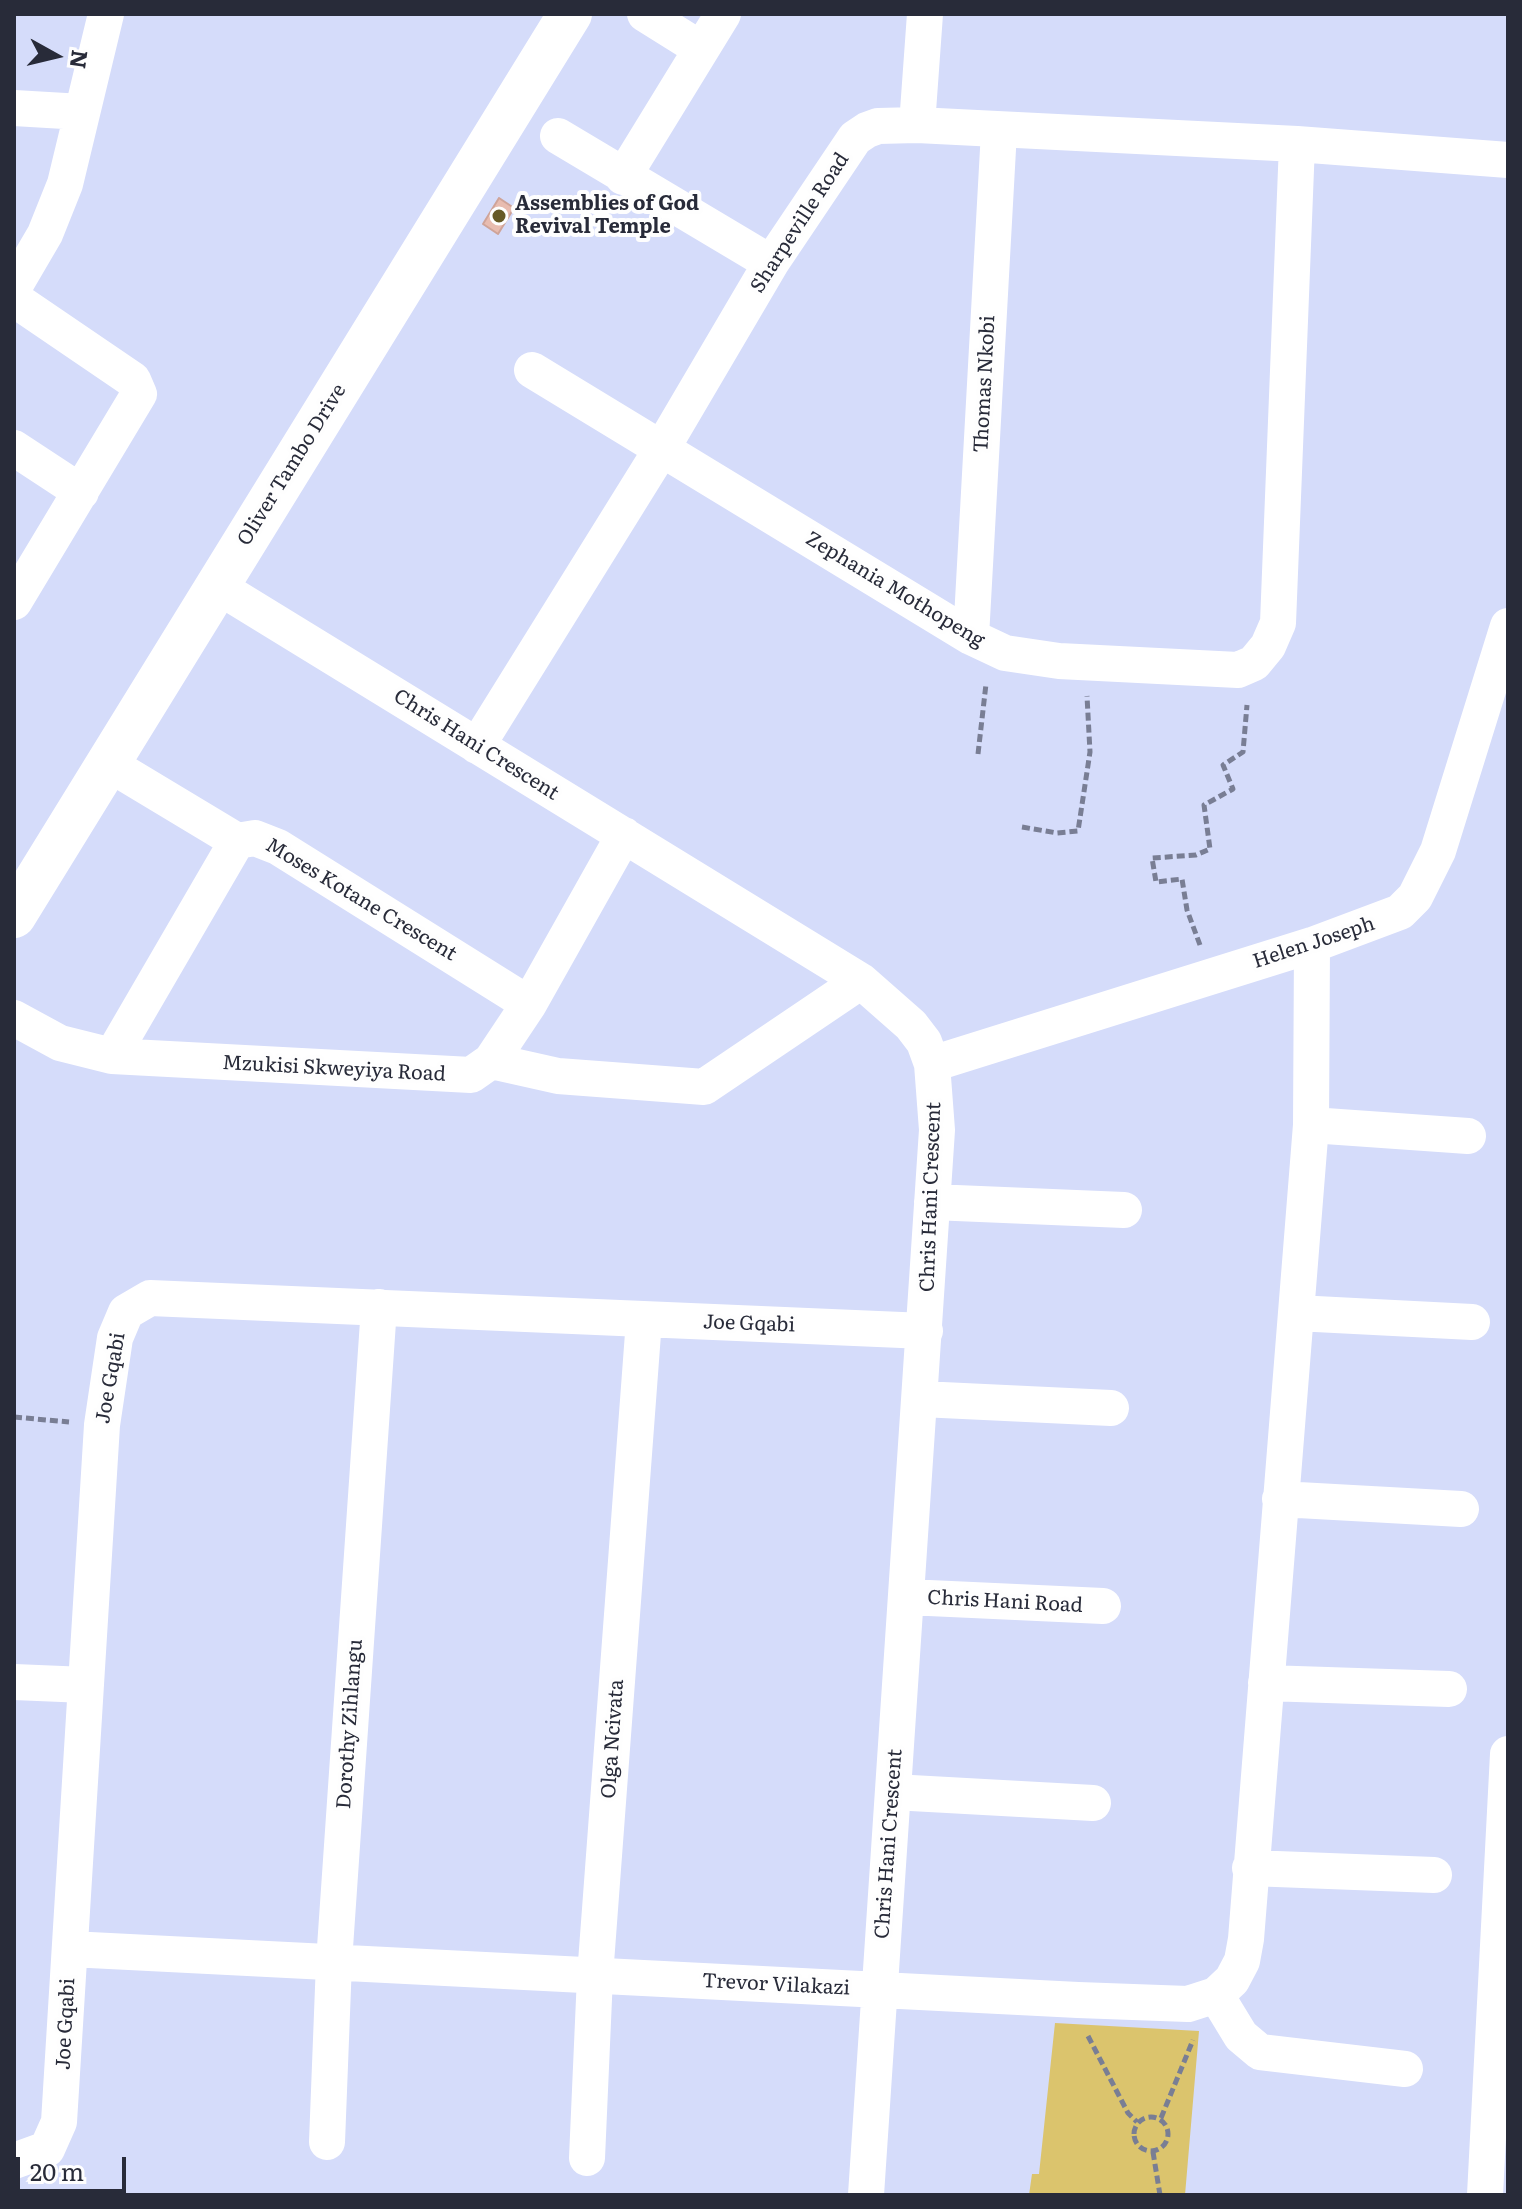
<!DOCTYPE html>
<style>
body{margin:0}
#map{position:relative;width:1522px;height:2209px;overflow:hidden;background:#d5dcfa;font-family:Literata,serif}
canvas{display:block}
.frame{position:absolute;inset:0;border:16px solid #282b39;pointer-events:none}
.north{position:absolute;left:16px;top:16px;width:80px;height:80px;-webkit-text-stroke:6px #fefefe;paint-order:stroke;rotate:98deg;font-size:22px;font-weight:700;line-height:32px;text-align:center;color:#282b39}
.north::after{content:'';display:block;margin:auto;width:28px;height:36px;background:#282b39;clip-path:polygon(50% 0,100% 100%,50% 72%,0 100%)}
.scale{position:absolute;left:16px;top:2157px;width:110px;height:36px;box-sizing:border-box;border:4px solid #282b39;border-top:0;padding-left:10px;font-size:24px;line-height:28px;white-space:nowrap;color:#282b39;-webkit-text-stroke:6px #fefefe;paint-order:stroke}
</style>
<div id="map">
<canvas width="1522" height="2209"></canvas>
<div class="frame"></div>
<div class="north">N</div>
<div class="scale">20 m</div>
</div>
<script>
const ctx = document.querySelector('canvas').getContext('2d');
ctx.lineJoin = 'round';
function paint(path, color) { ctx.fillStyle = color; ctx.fill(path, 'evenodd'); }
const poly = rows => new Path2D(rows.map(r => 'M' + r).join(''));
function strokePath(path, color, width, dash) { ctx.strokeStyle = color; ctx.lineWidth = width; ctx.lineCap = dash ? 'butt' : 'round'; ctx.setLineDash(dash || []); ctx.stroke(path); }
function label(font, color, halo, rows, align = 'center') {
  ctx.font = font + ' Literata,serif'; ctx.lineWidth = 8; ctx.setLineDash([]); ctx.textBaseline = 'middle'; ctx.strokeStyle = halo; ctx.fillStyle = color; for (const [text, x, y, turn = 0] of rows) {
    ctx.save(); ctx.translate(x, y); ctx.rotate((+turn || 0) * Math.PI / 180); ctx.textAlign = isNaN(turn) ? turn : align; if (halo) ctx.strokeText(text, 0, 0); ctx.fillText(text, 0, 0); ctx.restore();
  }
}
paint(poly([
 [1055,2023,1199,2031,1185,2195,1029,2195,1032,2174,1039,2174]
]), '#dbc46d');
const building = poly([
 [499,198,514,208,498,234,483,224,499,198]
]);
paint(building, '#e8bcb0');
strokePath(building, '#cfa499', 2);
strokePath(poly([
 [978,754,986,684],
 [1022,827,1057,833,1078,831,1090,752,1087,696],
 [1200,945,1187,910,1182,879,1156,882,1152,858,1196,855,1210,849,1204,805,1233,789,1223,765,1243,752,1247,705],
 [14,1417,69,1422],
 [1088,2036,1128,2113,1137,2122],
 '1134 2134a17 17 0 1 1 34 0a17 17 0 1 1-34 0Z',
 [1161,2118,1193,2040],
 [1153,2152,1160,2195]
]), '#797e94', 5, [8, 4]);
strokePath(poly([
 [645,14,701,49],
 [14,108,82,112],
 [917,125,925,14],
 [558,136,771,263],
 [623,177,723,14],
 [14,287,45,234,65,184,106,14],
 [14,299,133,380,139,394,14,602],
 [532,370,971,637,1005,653,1059,661,1238,670,1254,663,1268,646,1278,623,1297,144],
 [14,448,81,492],
 [217,586,861,981,911,1025,924,1042,932,1064,937,1130,866,2195],
 [971,637,999,131],
 [477,746,661,450,771,263,855,138,867,130,878,126,917,125,1297,144,1508,160],
 [109,764,237,841],
 [14,1018,60,1043,112,1056,471,1075,491,1061,529,1004,624,835],
 [112,1056,237,841,255,838,278,847,529,1004],
 [491,1061,558,1076,704,1087,861,981],
 [932,1064,1312,945,1400,912,1415,897,1438,851,1508,626],
 [1311,1125,1468,1136],
 [932,1202,1124,1210],
 [1296,1313,1472,1322],
 [921,1399,1111,1408],
 [1280,1499,1461,1509],
 [907,1597,1103,1606],
 [14,1682,86,1685],
 [1266,1683,1449,1689],
 [893,1792,1093,1803],
 [1250,1868,1434,1875],
 [70,1949,1078,2000,1188,2004,1216,1995,1232,1980,1242,1961,1246,1939,1311,1125,1312,945],
 [1216,1995,1241,2036,1260,2052,1405,2069],
 [327,2142,334,1962,379,1307],
 [587,2158,595,1976,644,1320],
 [14,2161,47,2149,59,2122,102,1425,115,1338,126,1312,150,1298,925,1331],
 [1485,2195,1508,1754]
]), '#fff', 36);
strokePath(poly([
 [14,916,570,14]
]), '#fff', 44);
for (const [x, y, r, color] of [
 [499,216,8,"#665926"]
]) { const dot = new Path2D(); dot.arc(x, y, r, 0, 2 * Math.PI); ctx.fillStyle = color; ctx.fill(dot); strokePath(dot, '#fefefe', 3); }
label('bold 20px', '#282b39', '#fefefe', [
 ["Assemblies of God",515,204],
 ["Revival Temple",515,227]
], 'left');
label('20px', '#282b39', '#fefefe', [
 ["Sharpeville Road",800,223,-57],
 ["Thomas Nkobi",985,384,-87],
 ["Oliver Tambo Drive",292,465,-58],
 ["Zephania Mothopeng",895,590,31],
 ["Chris Hani Crescent",476,745,32],
 ["Moses Kotane Crescent",361,900,31],
 ["Helen Joseph",1314,943,-18],
 ["Mzukisi Skweyiya Road",334,1069,3],
 ["Chris Hani Crescent",931,1197,-88],
 ["Joe Gqabi",749,1324,2],
 ["Joe Gqabi",111,1378,-80],
 ["Chris Hani Road",1005,1602,3],
 ["Dorothy Zihlangu",350,1724,-86],
 ["Olga Ncivata",613,1739,-86],
 ["Chris Hani Crescent",889,1844,-86],
 ["Trevor Vilakazi",776,1985,3],
 ["Joe Gqabi",66,2024,-87]
]);
</script>
